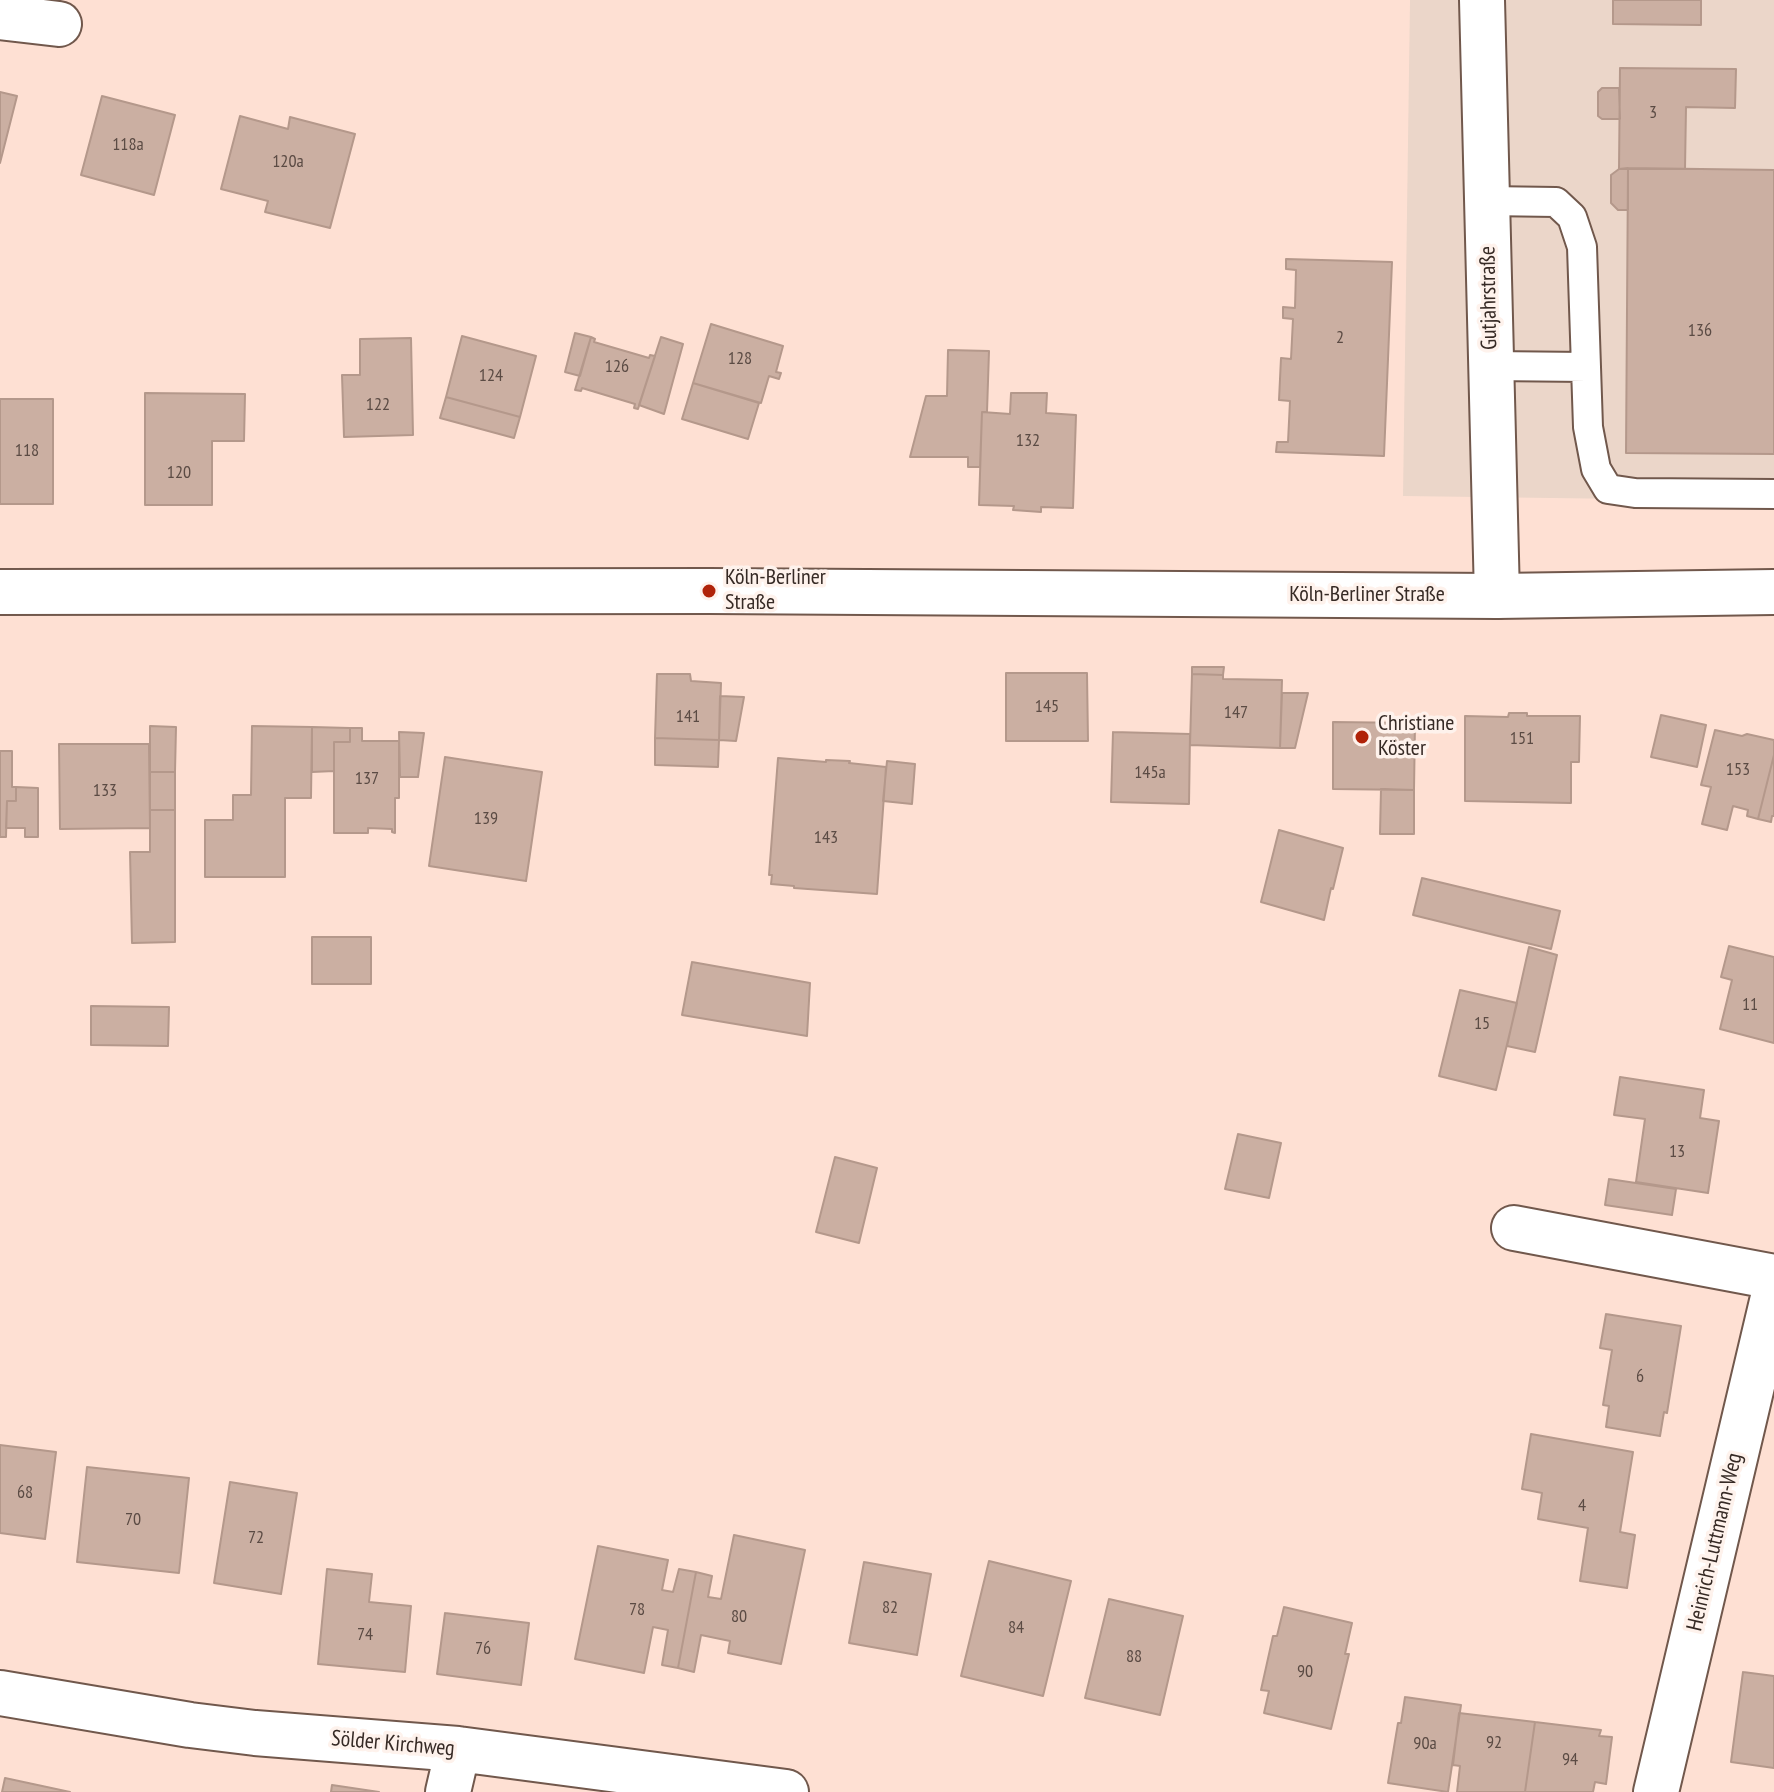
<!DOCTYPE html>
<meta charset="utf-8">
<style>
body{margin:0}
canvas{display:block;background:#fee0d3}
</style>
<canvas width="1774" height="1792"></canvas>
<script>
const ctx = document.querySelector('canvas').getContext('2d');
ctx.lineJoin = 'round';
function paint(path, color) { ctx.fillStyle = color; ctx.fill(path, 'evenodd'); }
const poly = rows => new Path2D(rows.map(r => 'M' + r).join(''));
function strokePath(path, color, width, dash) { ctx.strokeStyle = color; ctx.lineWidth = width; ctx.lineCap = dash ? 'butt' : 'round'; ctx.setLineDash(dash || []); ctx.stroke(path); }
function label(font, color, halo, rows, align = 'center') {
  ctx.font = font + ' "PT Sans Narrow",sans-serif'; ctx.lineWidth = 7; ctx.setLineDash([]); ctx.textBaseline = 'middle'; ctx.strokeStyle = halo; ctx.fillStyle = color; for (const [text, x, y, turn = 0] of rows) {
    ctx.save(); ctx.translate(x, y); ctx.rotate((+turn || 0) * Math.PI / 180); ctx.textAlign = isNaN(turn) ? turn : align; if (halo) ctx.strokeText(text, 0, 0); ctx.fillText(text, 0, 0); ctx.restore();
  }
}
paint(poly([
 [1410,0,1774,0,1774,501,1403,496]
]), '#ebd6c9');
const building = poly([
 [1613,0,1701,0,1701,25,1613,24,1613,0],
 [1620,68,1736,69,1735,108,1686,107,1685,169,1619,169,1620,68],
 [1602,88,1619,88,1620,119,1602,119,1598,116,1598,92,1602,88],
 [0,92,17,96,0,163,0,92],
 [102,96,175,115,154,195,81,175,102,96],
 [240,116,288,129,290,117,355,134,330,228,265,212,268,201,221,189,240,116],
 [1628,168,1774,170,1774,454,1626,453,1628,168],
 [1628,168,1628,210,1618,210,1611,203,1611,175,1619,169,1628,168],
 [1286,259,1392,262,1384,456,1276,452,1277,442,1288,442,1290,401,1279,400,1281,358,1291,359,1293,319,1283,318,1283,307,1295,308,1296,270,1286,269,1286,259],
 [711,324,783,346,776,372,781,373,779,379,769,376,761,403,693,383,711,324],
 [575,333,591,337,580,376,565,372,575,333],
 [462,336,536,356,520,417,446,397,462,336],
 [591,337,595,339,594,342,649,358,650,355,655,356,638,409,634,408,635,404,582,388,581,391,575,390,591,337],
 [661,337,683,344,664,414,639,405,661,337],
 [411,338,413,435,344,437,342,375,360,375,360,339,411,338],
 [948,350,989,351,987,412,982,412,980,467,968,467,968,457,910,457,926,396,947,396,948,350],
 [693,383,759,403,748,439,682,419,693,383],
 [145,393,245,394,244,441,212,441,212,505,145,505,145,393],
 [1011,393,1047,393,1046,413,1076,415,1073,508,1041,507,1041,512,1013,510,1014,506,979,505,982,412,1010,414,1011,393],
 [446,397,520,417,514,438,440,418,446,397],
 [0,399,53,399,53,504,0,504,0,399],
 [1192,667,1224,667,1223,675,1192,674,1192,667],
 [1006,673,1087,673,1088,741,1006,741,1006,673],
 [657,674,690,674,691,681,721,683,719,740,655,738,657,674],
 [1192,674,1223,675,1223,679,1282,680,1280,748,1190,745,1192,674],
 [1282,693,1308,693,1295,748,1280,748,1282,693],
 [720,696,744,697,736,741,719,740,720,696],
 [1509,713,1527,713,1527,716,1580,716,1579,762,1571,762,1571,803,1465,801,1465,716,1508,717,1509,713],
 [1661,715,1706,725,1697,767,1651,757,1661,715],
 [1333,722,1415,723,1414,790,1333,789,1333,722],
 [150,726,176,727,175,772,150,772,150,726],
 [252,726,312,727,311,798,285,798,285,877,205,877,205,820,233,820,233,795,251,795,252,726],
 [312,727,350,728,350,742,334,742,334,771,312,772,312,727],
 [350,728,362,728,362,741,399,741,399,798,395,798,395,833,392,832,392,829,368,828,368,833,334,833,334,742,350,742,350,728],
 [1715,730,1742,736,1747,734,1774,740,1774,755,1758,819,1747,816,1748,810,1733,806,1727,830,1702,824,1711,787,1701,785,1715,730],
 [399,732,424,733,418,777,400,777,399,732],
 [1113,732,1190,734,1189,804,1111,802,1113,732],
 [655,738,719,740,718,767,655,765,655,738],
 [59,744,149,744,150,828,60,829,59,744],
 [0,751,12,751,12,787,16,787,16,801,7,801,6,837,0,837,0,751],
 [1774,755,1774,816,1772,816,1771,822,1758,819,1774,755],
 [445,757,542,772,526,881,429,866,445,757],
 [778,758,826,762,826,760,850,761,849,763,886,767,877,894,794,888,794,886,771,884,772,875,769,875,778,758],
 [887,761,915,764,912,804,883,801,887,761],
 [150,772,175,772,175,810,150,810,150,772],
 [16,787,38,788,38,837,25,837,25,828,6,828,7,801,16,801,16,787],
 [1381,789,1414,790,1414,834,1380,834,1381,789],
 [150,810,175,810,175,942,132,943,130,852,150,852,150,810],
 [1279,830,1343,848,1333,889,1331,888,1324,920,1261,902,1279,830],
 [1422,878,1560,911,1551,949,1413,915,1422,878],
 [312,937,371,937,371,984,312,984,312,937],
 [1729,946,1774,957,1774,1043,1720,1029,1732,980,1721,977,1729,946],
 [1529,947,1557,955,1535,1052,1507,1046,1529,947],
 [692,962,810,983,807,1036,682,1015,692,962],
 [1460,990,1517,1003,1496,1090,1439,1076,1460,990],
 [91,1006,169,1007,168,1046,91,1045,91,1006],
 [1620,1077,1704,1090,1700,1118,1719,1121,1708,1193,1636,1182,1645,1119,1614,1115,1620,1077],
 [1238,1134,1281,1143,1269,1198,1225,1189,1238,1134],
 [835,1157,877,1168,859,1243,816,1232,835,1157],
 [1609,1179,1676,1189,1672,1215,1605,1205,1609,1179],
 [1606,1314,1681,1326,1667,1413,1664,1412,1660,1436,1606,1427,1609,1406,1603,1405,1612,1350,1600,1348,1606,1314],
 [1531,1434,1633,1452,1620,1532,1635,1535,1627,1588,1580,1581,1588,1528,1538,1519,1542,1493,1522,1489,1531,1434],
 [0,1445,56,1452,45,1539,0,1533,0,1445],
 [87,1467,189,1478,179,1573,77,1562,87,1467],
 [230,1482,297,1493,281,1594,214,1583,230,1482],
 [734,1535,805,1550,781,1664,728,1653,730,1641,701,1635,694,1672,678,1668,696,1572,712,1576,708,1597,721,1599,734,1535],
 [598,1546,668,1560,662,1590,673,1592,679,1569,696,1572,678,1668,662,1665,668,1630,653,1627,644,1673,575,1659,598,1546],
 [989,1561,1071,1581,1043,1696,961,1676,989,1561],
 [864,1562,931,1574,917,1655,849,1643,864,1562],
 [327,1569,372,1574,369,1602,411,1606,405,1672,318,1664,327,1569],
 [1109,1599,1183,1616,1160,1715,1085,1698,1109,1599],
 [1284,1607,1352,1623,1345,1654,1349,1654,1331,1729,1264,1713,1269,1691,1261,1690,1273,1636,1277,1636,1284,1607],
 [445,1613,529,1623,521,1685,437,1674,445,1613],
 [1743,1672,1774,1676,1774,1768,1731,1762,1743,1672],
 [1405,1697,1461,1705,1448,1792,1388,1783,1398,1723,1401,1723,1405,1697],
 [1459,1713,1535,1722,1525,1792,1457,1792,1460,1766,1453,1765,1459,1713],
 [1535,1722,1601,1730,1599,1736,1612,1737,1606,1784,1595,1782,1593,1792,1525,1792,1535,1722],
 [5,1778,70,1792,2,1792,5,1778],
 [332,1785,379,1792,331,1792,332,1785]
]);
paint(building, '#cbafa2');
strokePath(building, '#b4988b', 2);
const lane = poly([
 [1487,201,1556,202,1572,217,1582,247,1588,427,1596,469,1608,489,1635,493,1774,494],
 [1491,366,1586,367]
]);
const street = poly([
 [1482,0,1497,596],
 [0,17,59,24],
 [1514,1228,1774,1277],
 [0,1693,190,1725,255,1733,458,1749,786,1792],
 [448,1792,458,1749],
 [1656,1792,1774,1293]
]);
const secondary = poly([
 [0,592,709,591,1497,596,1774,592]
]);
strokePath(lane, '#71584c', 32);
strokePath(street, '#71584c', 48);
strokePath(secondary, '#71584c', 48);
strokePath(lane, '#fff', 28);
strokePath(street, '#fff', 44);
strokePath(secondary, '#fff', 44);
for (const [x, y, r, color] of [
 [709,591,8,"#b02309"],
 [1362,737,8,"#b02309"]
]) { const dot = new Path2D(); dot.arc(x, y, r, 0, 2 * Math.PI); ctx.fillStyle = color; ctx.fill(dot); strokePath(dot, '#fef2ec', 3); }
label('18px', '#5b4b44', null, [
 ["3",1653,113],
 ["118a",128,145],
 ["120a",288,162],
 ["136",1700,331],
 ["2",1340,338],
 ["128",740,359],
 ["126",617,367],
 ["124",491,376],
 ["122",378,405],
 ["132",1028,441],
 ["118",27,451],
 ["120",179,473],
 ["145",1047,707],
 ["147",1236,713],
 ["141",688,717],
 ["151",1522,739],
 ["153",1738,770],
 ["145a",1150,773],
 ["137",367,779],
 ["133",105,791],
 ["139",486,819],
 ["143",826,838],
 ["11",1750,1005],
 ["15",1482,1024],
 ["13",1677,1152],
 ["6",1640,1377],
 ["68",25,1493],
 ["4",1582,1506],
 ["70",133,1520],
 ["72",256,1538],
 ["82",890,1608],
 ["78",637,1610],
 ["80",739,1617],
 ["84",1016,1628],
 ["74",365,1635],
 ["76",483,1649],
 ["88",1134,1657],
 ["90",1305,1672],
 ["92",1494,1743],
 ["90a",1425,1744],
 ["94",1570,1760]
]);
label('22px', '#362a25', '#fef2ec', [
 ["Gutjahrstraße",1489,298,-91],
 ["Köln-Berliner Straße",1367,595],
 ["Heinrich-Luttmann-Weg",1715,1542,-77],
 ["Sölder Kirchweg",393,1744,5]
]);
label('22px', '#362a25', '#fef2ec', [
 ["Köln-Berliner",725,578],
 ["Straße",725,603],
 ["Christiane",1378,724],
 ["Köster",1378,749]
], 'left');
</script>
